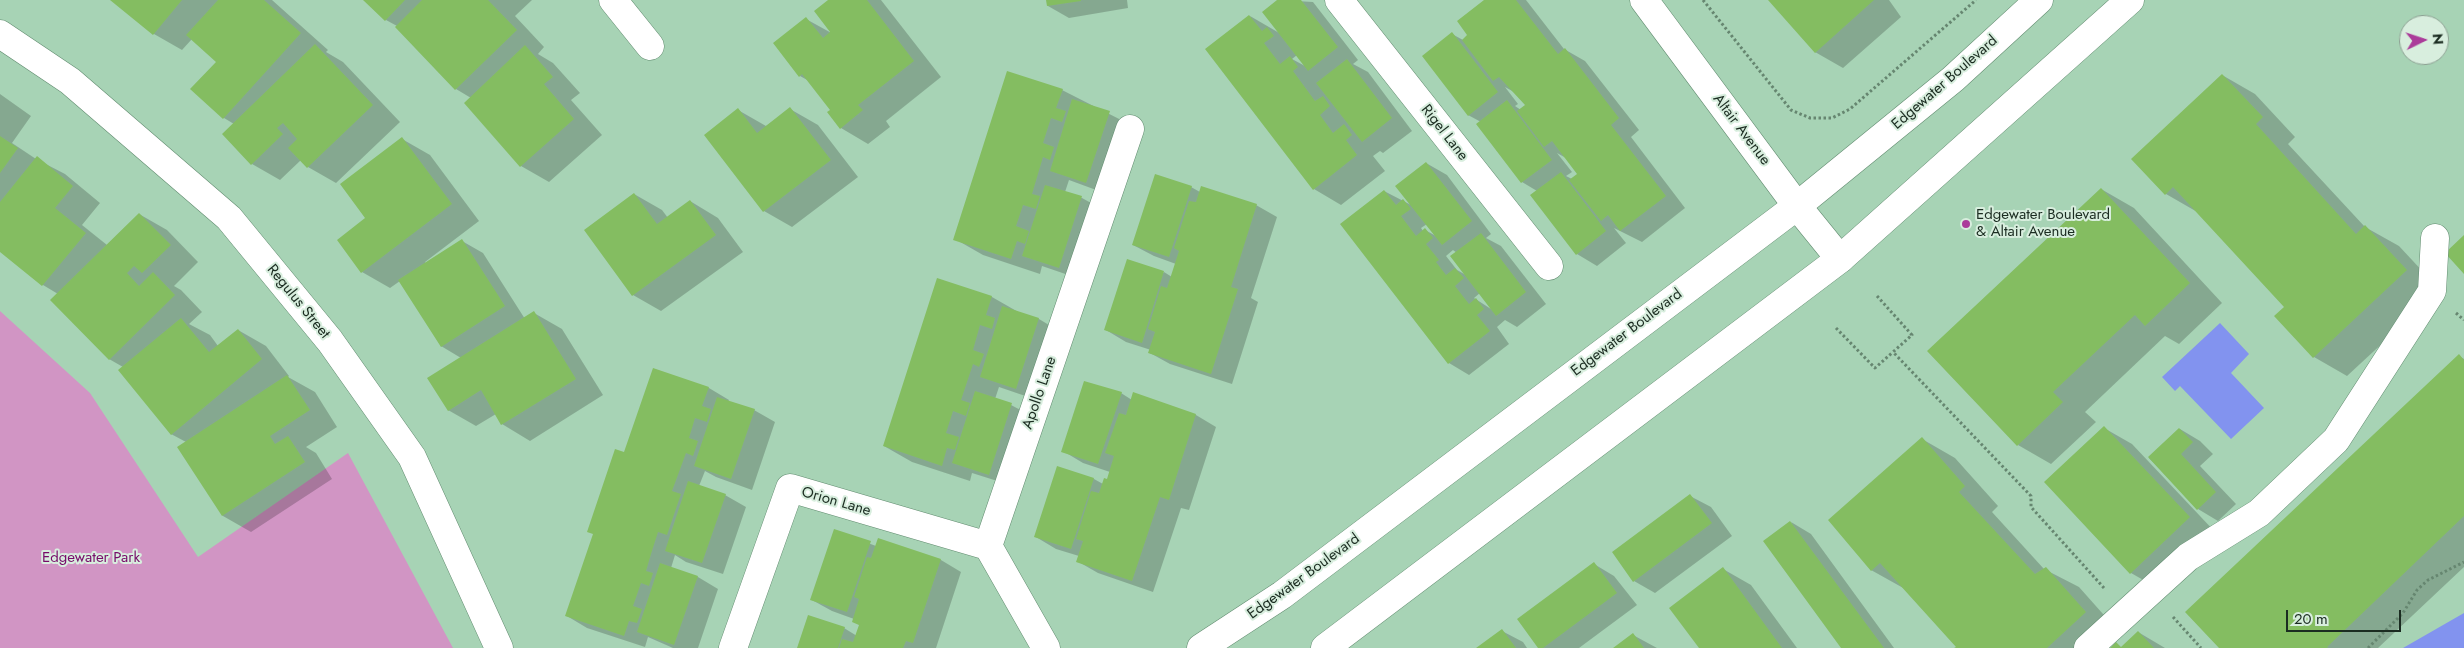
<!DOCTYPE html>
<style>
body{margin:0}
#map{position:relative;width:2464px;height:648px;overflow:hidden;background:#a7d3b5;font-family:Jost,sans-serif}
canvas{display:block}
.north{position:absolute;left:2399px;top:15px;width:50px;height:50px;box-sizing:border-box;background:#d8eede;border:1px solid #8ca092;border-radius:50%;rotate:86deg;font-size:14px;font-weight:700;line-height:20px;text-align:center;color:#1b2c21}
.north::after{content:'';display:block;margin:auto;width:18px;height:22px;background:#ab3c9a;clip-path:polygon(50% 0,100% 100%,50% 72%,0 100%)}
.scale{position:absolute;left:2286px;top:610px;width:115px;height:22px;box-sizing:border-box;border:2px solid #1b2c21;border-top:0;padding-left:6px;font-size:15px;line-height:18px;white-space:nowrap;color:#1b2c21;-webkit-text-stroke:4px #d8eede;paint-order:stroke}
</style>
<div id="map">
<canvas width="2464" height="648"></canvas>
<div class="north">N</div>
<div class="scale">20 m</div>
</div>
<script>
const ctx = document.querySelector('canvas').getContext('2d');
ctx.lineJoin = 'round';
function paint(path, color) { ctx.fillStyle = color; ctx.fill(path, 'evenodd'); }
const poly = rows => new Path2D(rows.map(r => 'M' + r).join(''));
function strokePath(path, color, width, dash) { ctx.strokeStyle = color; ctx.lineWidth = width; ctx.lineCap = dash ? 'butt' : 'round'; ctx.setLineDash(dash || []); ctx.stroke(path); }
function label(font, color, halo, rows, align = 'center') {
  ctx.font = font + ' Jost,sans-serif'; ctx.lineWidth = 4; ctx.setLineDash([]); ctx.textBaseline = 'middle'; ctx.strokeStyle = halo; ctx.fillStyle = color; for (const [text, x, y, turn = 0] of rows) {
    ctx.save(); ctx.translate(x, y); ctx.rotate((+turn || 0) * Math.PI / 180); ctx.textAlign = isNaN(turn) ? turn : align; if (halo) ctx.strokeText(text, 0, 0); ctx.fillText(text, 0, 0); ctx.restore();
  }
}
paint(poly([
 [0,311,90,393,198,557,348,453,453,648,0,648]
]), '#d195c4');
paint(poly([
 [2220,323,2249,354,2231,373,2264,408,2231,439,2180,386,2175,391,2162,377],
 [2464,613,2464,648,2403,648]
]), '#8293ef');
paint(poly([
 [112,0,272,0,328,50,326,52,343,62,400,122,336,183,308,167,301,160,280,180,252,164,234,124,224,118,218,61,192,39,182,50,154,34],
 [365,0,532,0,515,16,544,47,538,54,553,63,580,93,571,100,602,135,549,182,521,166,471,98,456,89,397,26,386,20],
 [830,0,881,0,941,77,886,121,890,127,868,144,841,128,832,110,809,81,800,76,806,19,835,35],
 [1048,0,1127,0,1128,8,1069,18,1048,6],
 [1279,0,1313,2,1358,60,1353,64,1368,72,1412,131,1383,153,1380,151,1373,156,1385,171,1341,205,1314,189,1250,16,1281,34],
 [1297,55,1305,66,1292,59],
 [1486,0,1526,0,1564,49,1585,61,1639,130,1631,137,1685,208,1642,242,1614,228,1626,243,1597,266,1577,254,1537,191,1522,182,1478,124,1481,122,1468,115,1452,34,1463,40,1469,36],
 [1505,87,1514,92,1527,105,1521,110,1515,106,1518,104],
 [1557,153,1566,158,1579,174,1572,179,1566,176,1572,172],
 [1769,0,1889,0,1901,17,1843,68,1815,52],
 [2222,75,2255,94,2295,137,2288,144,2365,227,2399,246,2440,290,2347,376,2314,357,2286,307,2199,213,2166,194,2132,159],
 [1062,90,1129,124,1107,194,1069,180,1065,192,1082,198,1102,209,1080,279,1042,266,1040,274,983,255,955,239],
 [0,94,31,116,12,143,36,159,65,174,100,203,82,225,107,245,139,214,167,230,198,262,174,286,181,290,202,312,189,324,210,335,218,346,238,330,266,346,289,376,288,377,315,392,337,427,306,447,316,453,332,479,251,532,223,516,179,447,186,442,171,434,123,367,109,359,58,294,43,285,0,250],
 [790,109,818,125,858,177,792,227,764,211,738,110,766,126],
 [402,139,430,155,479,221,425,262,426,264,462,241,483,253,525,319,534,313,562,329,603,395,530,441,502,424,496,414,476,426,448,410,461,358,441,346,400,281,390,288,362,272,338,240,367,218],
 [1426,163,1447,175,1491,234,1486,238,1501,246,1546,304,1517,327,1505,320,1497,327,1509,344,1469,375,1449,363,1384,191,1413,206],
 [1427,224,1436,236,1425,230,1423,231,1421,228],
 [1453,250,1457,253,1466,275,1457,270,1446,256],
 [1480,293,1491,309,1474,298],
 [1191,187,1200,192,1256,205,1277,217,1251,298,1258,302,1232,384,1170,364,1150,353,1151,350,1126,342,1106,330,1164,272,1172,277,1176,264,1154,256,1133,245],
 [2101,189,2134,208,2222,303,2179,344,2165,336,2085,412,2096,422,2051,464,2018,445],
 [634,194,662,210,668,218,690,201,718,218,743,252,661,311,633,295],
 [938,279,992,297,1020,313,1039,319,1059,331,1037,400,999,387,995,399,1011,405,1032,416,1010,485,972,473,970,481,912,462,884,446],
 [2459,356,2464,359,2464,567,2378,648,2220,648],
 [654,369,709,388,729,400,728,402,754,410,775,422,752,490,716,477,705,471,699,486,725,495,746,507,723,574,686,562,675,555,671,568,698,577,718,589,698,648,673,648,648,637,645,647,587,628,567,616],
 [1121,393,1132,400,1134,394,1196,415,1216,427,1189,510,1181,508,1153,592,1098,573,1077,561,1079,556,1056,549,1036,537,1058,467,1094,479,1103,484,1107,481,1110,472,1083,463,1063,451],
 [2104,428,2132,444,2217,534,2159,589,2131,573],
 [2180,429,2200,441,2213,454,2200,466,2236,504,2218,521,2198,509,2149,458],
 [1922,439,1955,458,1998,506,1992,512,2044,569,2079,587,2119,632,2101,648,1956,648,1957,647,1905,589,1871,570],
 [1690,496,1711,507,1732,536,1655,593,1634,581],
 [1791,522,1811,534,1894,648,1843,648],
 [835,531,876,546,879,539,941,560,961,572,936,648,798,648,844,628,857,636,860,626,854,619,832,611,812,600],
 [1594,564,1614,576,1637,605,1579,648,1540,648],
 [1723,569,1751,585,1797,648,1700,648],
 [1502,631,1523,642,1527,648,1478,648],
 [2138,632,2165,648,2112,648,2116,644,2122,648],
 [1633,635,1657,648,1615,648]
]), '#0003');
paint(poly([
 [110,0,182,0,153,35],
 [218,0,264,0,301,33,223,119,190,89,216,62,186,35],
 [363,0,405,0,385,21],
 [422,0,488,0,517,30,455,90,395,27],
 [828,0,867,0,914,61,858,105,863,110,840,129,827,112,830,110,802,74,799,77,773,43,806,17,823,38,830,32,814,11],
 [1046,0,1081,0,1081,1,1047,6],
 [1277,0,1301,0,1338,47,1308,71,1262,12],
 [1484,0,1516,0,1558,54,1565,48,1619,118,1611,125,1666,196,1620,231,1608,215,1601,221,1569,180,1577,174,1552,141,1544,147,1517,111,1525,105,1499,77,1493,81,1462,40,1467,35,1457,21],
 [1768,0,1874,0,1815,53],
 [1249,15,1262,31,1267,27,1274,36,1264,43,1280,64,1290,56,1298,67,1293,71,1315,101,1323,96,1330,106,1320,115,1333,133,1344,124,1352,135,1346,140,1357,155,1313,190,1205,49],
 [1452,32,1498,92,1468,116,1422,56],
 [315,44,373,105,307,168,288,148,297,139,283,123,277,128,283,134,251,165,222,134],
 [525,45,553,77,544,84,574,119,520,167,464,103],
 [1347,59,1392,118,1362,142,1316,83],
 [1007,71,1063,89,1056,108,1066,111,1062,122,1051,118,1043,143,1054,147,1050,160,1043,157,1032,194,1040,196,1036,209,1023,205,1016,226,1029,231,1025,244,1017,241,1011,259,953,240],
 [2222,74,2263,117,2256,124,2356,234,2365,225,2407,270,2313,358,2274,316,2284,307,2173,187,2165,195,2131,159],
 [1072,99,1110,111,1086,183,1050,171],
 [1507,100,1552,160,1521,183,1476,124],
 [790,107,831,160,763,212,704,135,738,108,757,133],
 [0,136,18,148,0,173],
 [402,137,452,204,361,273,337,240,365,218,340,184],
 [37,156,73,186,55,208,86,233,42,286,0,252,0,202],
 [1426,162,1472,221,1442,245,1395,186],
 [1561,172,1606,231,1576,255,1530,195],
 [1155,174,1192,186,1169,257,1132,245],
 [1045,185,1082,196,1059,268,1022,256],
 [1201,186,1257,204,1231,287,1238,289,1211,374,1148,353,1155,332,1148,329,1161,286,1167,288,1179,251,1174,248,1189,201,1196,202],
 [2101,188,2190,283,2145,326,2135,315,2053,392,2063,402,2017,446,1927,351],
 [1384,190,1396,205,1403,199,1411,209,1401,216,1416,236,1425,228,1433,238,1426,244,1439,260,1436,262,1446,275,1455,268,1464,278,1455,286,1469,304,1476,298,1484,309,1477,315,1490,331,1448,364,1340,224],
 [634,193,657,224,690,200,716,235,632,296,584,230],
 [139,213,171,245,142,273,134,266,127,273,139,286,153,272,175,295,109,360,50,300],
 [1481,233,1526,292,1496,316,1450,256],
 [2464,235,2464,274,2445,253],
 [462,239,505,306,441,347,398,280],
 [1127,259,1164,271,1142,343,1104,330],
 [937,278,992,296,986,315,995,318,992,329,980,325,973,350,984,354,979,367,973,364,961,400,970,403,966,416,953,411,946,433,959,437,955,450,947,448,942,466,883,446],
 [1002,306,1039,318,1016,389,980,377],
 [534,311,576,379,501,425,481,390,448,411,427,378],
 [181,318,209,352,238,329,262,359,171,435,118,370],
 [2459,354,2464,360,2464,516,2327,647,2328,648,2219,648,2185,612],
 [653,368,709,387,702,406,711,409,707,422,695,418,689,438,698,441,693,456,686,453,672,491,681,494,667,535,658,532,651,554,646,571,653,573,649,586,641,583,633,606,642,609,637,623,629,621,624,636,565,616,593,534,587,532,615,449,624,452],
 [287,375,310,410,270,436,275,444,288,436,305,462,222,516,177,447],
 [1084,381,1122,392,1098,464,1061,452],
 [975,391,1012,403,989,475,952,463],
 [1133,392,1196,414,1169,500,1160,497,1132,581,1076,562,1083,541,1076,539,1091,491,1099,493,1104,478,1107,479,1114,456,1105,453,1119,413,1126,415],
 [717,397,755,409,731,479,694,466],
 [2104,426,2190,517,2130,574,2044,482],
 [2179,428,2193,442,2181,454,2216,492,2197,510,2148,457],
 [1922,437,1965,486,1959,492,2035,574,2046,567,2086,612,2047,648,1954,648,1956,647,1880,563,1871,571,1828,520],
 [1057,466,1094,478,1071,549,1034,537],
 [688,481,726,494,702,563,665,551],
 [1690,494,1712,523,1633,582,1612,552],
 [1790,521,1884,648,1841,648,1763,541],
 [834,529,871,541,847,612,810,600],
 [878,538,941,559,913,643,906,641,903,648,839,648,842,639,853,642,859,625,852,622,859,599,854,597,867,557,871,558],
 [1594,562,1617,593,1543,648,1538,648,1517,619],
 [660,563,698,576,674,645,637,632],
 [1723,567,1782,648,1699,648,1669,608],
 [808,615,845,627,838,648,797,648],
 [1502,629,1516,648,1476,648],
 [2138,631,2154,648,2110,648,2116,642,2121,647],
 [1633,633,1644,648,1613,648]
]), '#84bd61');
const minor = poly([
 [613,0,650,46],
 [1339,0,1549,266],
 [1644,0,1797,206,1840,259],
 [0,34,70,81,229,218,330,341,412,457,499,648],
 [733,648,790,488,988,546],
 [1046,648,988,546,1130,129],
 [2088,648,2188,557,2259,513,2336,440,2432,291,2435,238]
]);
const major = poly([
 [1201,648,1282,595,1797,206,1953,79,2039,0],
 [1325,648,1840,259,2130,0]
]);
strokePath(minor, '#628c70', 29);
strokePath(major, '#628c70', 29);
strokePath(poly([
 [1703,0,1791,110,1810,118,1832,118,1850,109,1976,0],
 [1877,296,1912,335,1893,352,2031,496,2031,507,2104,588],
 [2456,313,2464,320],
 [1836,328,1875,368,1893,352],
 [2173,617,2201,648],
 [2368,648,2403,613,2417,590,2428,580,2464,562]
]), '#668670', 3, [2.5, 2.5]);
strokePath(minor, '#fff', 28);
strokePath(major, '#fff', 28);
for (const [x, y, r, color] of [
 [1966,224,5,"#ab3c9a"]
]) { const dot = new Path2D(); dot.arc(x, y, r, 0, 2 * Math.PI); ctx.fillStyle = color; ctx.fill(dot); strokePath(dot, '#d8eede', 2); }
label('15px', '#1b2c21', '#d8eede', [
 ["Edgewater Boulevard",1945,83,-41],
 ["Altair Avenue",1741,130,53],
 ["Rigel Lane",1444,133,52],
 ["Regulus Street",298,302,51],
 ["Edgewater Boulevard",1627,333,-37],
 ["Apollo Lane",1040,393,-71],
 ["Orion Lane",836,502,16],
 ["Edgewater Boulevard",1304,577,-36]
]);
label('15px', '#1b2c21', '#d8eede', [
 ["Edgewater Boulevard",1976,215],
 ["& Altair Avenue",1976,232]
], 'left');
label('15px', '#760b69', '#d8eede', [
 ["Edgewater Park",91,558]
]);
</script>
